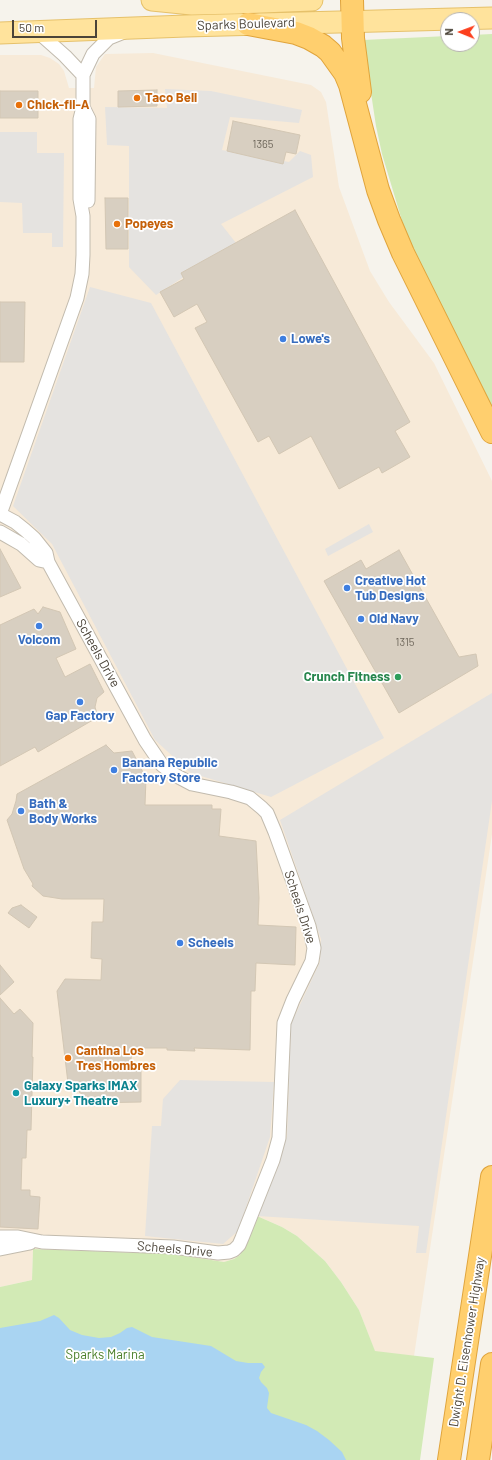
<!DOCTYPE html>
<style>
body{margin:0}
#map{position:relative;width:492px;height:1460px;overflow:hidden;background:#f6f3ec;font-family:Barlow,sans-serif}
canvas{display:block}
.north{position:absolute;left:440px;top:12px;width:40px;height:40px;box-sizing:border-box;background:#fff;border:1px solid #b7b4b0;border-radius:50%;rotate:271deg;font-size:11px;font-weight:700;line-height:16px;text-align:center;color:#4b4439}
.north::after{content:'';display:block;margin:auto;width:14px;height:18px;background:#fc3f1d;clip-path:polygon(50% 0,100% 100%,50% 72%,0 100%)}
.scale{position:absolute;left:12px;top:20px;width:85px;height:18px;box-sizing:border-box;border:2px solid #4b4439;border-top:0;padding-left:5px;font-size:12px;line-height:14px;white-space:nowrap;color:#4b4439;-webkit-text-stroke:3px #fff;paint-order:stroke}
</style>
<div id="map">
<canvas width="492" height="1460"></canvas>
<div class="north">N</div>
<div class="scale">50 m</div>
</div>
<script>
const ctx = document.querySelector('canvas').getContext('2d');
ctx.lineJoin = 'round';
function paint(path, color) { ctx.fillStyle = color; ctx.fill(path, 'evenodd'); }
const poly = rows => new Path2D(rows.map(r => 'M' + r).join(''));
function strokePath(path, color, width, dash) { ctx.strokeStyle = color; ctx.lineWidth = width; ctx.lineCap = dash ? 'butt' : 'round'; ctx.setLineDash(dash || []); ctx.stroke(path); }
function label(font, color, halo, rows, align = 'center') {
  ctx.font = font + ' Barlow,sans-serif'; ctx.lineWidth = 3.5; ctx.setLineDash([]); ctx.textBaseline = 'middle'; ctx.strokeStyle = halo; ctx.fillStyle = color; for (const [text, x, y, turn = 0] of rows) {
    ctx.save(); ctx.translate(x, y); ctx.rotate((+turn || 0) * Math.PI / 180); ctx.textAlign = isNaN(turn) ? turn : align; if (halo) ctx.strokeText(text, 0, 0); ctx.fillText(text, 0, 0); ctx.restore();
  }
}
paint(poly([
 [153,53,311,85,321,92,326,102,339,187,370,271,389,302,434,363,492,481,492,834,414,1356,375,1352,359,1310,341,1282,325,1261,297,1236,282,1227,257,1216,240,1255,234,1259,224,1262,131,1252,33,1249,32,1280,0,1287,0,55,41,55,50,58,59,64,64,71,69,88,94,88,96,67,105,54]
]), '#f7ead8');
paint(poly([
 [492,34,492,409,424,273,403,224,382,154,376,126,363,40,448,36,448,44,472,44,472,35],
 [257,1216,282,1227,297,1236,325,1261,341,1282,359,1310,375,1351,434,1358,420,1460,0,1460,0,1287,32,1280,33,1249,172,1254,224,1262,234,1259,240,1255]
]), '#d2eab5');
paint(poly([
 [165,89,211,91,302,110,299,123,230,117,222,150,289,162,300,151,311,155,313,177,221,224,236,243,156,295,129,267,129,146,107,145,105,107,167,108],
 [0,132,37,132,37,153,64,153,63,247,52,247,52,233,23,233,22,203,0,202],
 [90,287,151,303,384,738,271,797,191,773,155,740,52,544,13,506],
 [369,524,373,532,328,556,325,549],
 [492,693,492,801,426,1253,416,1253,419,1226,257,1216,287,1136,291,1024,320,962,321,939,280,820],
 [180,1080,274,1082,270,1137,238,1231,223,1244,145,1236,152,1126,161,1126,163,1099]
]), '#e5e3e0');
paint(poly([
 [54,1315,59,1318,70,1330,82,1335,99,1338,111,1337,120,1333,127,1328,132,1327,152,1337,211,1346,236,1361,248,1363,262,1363,265,1367,261,1372,259,1378,261,1382,267,1388,269,1393,267,1408,271,1413,306,1425,317,1431,329,1440,342,1452,346,1460,0,1460,0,1328,40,1321]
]), '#a9d4f2');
const building = poly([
 [157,90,157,106,118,107,118,91,157,90],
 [0,91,38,91,38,118,0,118,0,91],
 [233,121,300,135,296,154,286,152,283,164,227,151,233,121],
 [105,198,128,198,128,249,106,249,105,198],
 [295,210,410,422,395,431,410,457,382,473,379,467,339,489,311,436,279,454,269,436,258,442,195,328,207,322,197,304,174,317,160,292,184,279,181,273,295,210],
 [0,302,25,302,24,362,0,362,0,302],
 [0,549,21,588,0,597,0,549],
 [399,550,459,657,476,654,478,666,399,713,324,581,361,560,366,569,399,550],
 [43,607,60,612,76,649,56,658,65,677,90,664,104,692,97,698,95,707,98,717,38,752,35,747,0,766,0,625,34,609,38,614,43,607],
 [106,745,114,753,132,751,146,778,145,805,212,805,212,809,221,809,219,836,256,841,259,898,258,925,296,927,295,965,256,963,255,991,251,991,250,1050,194,1048,195,1051,167,1050,167,1048,132,1048,130,1070,141,1069,141,1102,89,1103,83,1095,68,1083,57,991,65,979,101,980,102,959,91,958,92,922,103,922,104,899,62,899,43,896,32,886,33,884,24,869,7,820,12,814,16,801,17,794,106,745],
 [21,905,37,917,29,928,8,913,12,908,21,905],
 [0,965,14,982,0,995,0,965],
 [0,998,14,1014,20,1009,33,1023,32,1057,33,1057,31,1130,27,1130,26,1158,22,1158,21,1190,30,1190,30,1196,40,1197,38,1229,0,1227,0,998]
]);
paint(building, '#d8cfc1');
strokePath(building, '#d3c7b4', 1);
const minor = poly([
 [38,32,65,56,83,75],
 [83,107,89,119,88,201],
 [0,532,21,544,39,560,48,562],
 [0,1237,18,1237,42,1242,173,1247,218,1253,229,1252,234,1250,239,1245,242,1238,273,1160,279,1138,284,1023,293,1000,312,961,314,948,309,926,275,832,267,813,262,808,250,798,231,792,192,784,175,775,162,765,145,740,48,562,46,553,34,538,25,530,15,522,0,514,77,298,82,274,83,255,83,216,80,199,80,119,83,107,83,75,93,54,109,38,124,32],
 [0,1249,30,1243]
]);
const primary = poly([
 [152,0,192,4,236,3,312,0],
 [0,33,186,26,492,18]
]);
const motorway = poly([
 [352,0,353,38,360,92],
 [248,24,296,33,309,38,323,46,330,52,345,73,350,85,378,190,389,220,403,253,492,432],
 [449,1460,492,1177],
 [478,1460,492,1364]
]);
strokePath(minor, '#c2bbae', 15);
strokePath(primary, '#e6c16a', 23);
strokePath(motorway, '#e0a43c', 24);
strokePath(minor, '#fff', 13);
strokePath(primary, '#ffe39c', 21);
strokePath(motorway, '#ffcf6e', 22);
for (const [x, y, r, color] of [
 [137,98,4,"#e8710a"],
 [19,105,4,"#e8710a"],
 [117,224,4,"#e8710a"],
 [283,339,4,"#3f7fe0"],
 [347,588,4,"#3f7fe0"],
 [361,619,4,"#3f7fe0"],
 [39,626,4,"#3f7fe0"],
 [398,677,4,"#2e9e5b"],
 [80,702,4,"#3f7fe0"],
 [114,770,4,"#3f7fe0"],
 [21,811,4,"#3f7fe0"],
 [180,943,4,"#3f7fe0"],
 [68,1058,4,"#e8710a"],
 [16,1093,4,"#0f9aa8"]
]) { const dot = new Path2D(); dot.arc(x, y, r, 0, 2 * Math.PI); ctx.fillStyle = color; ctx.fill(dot); strokePath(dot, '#fff', 1.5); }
label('11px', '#6e675b', null, [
 ["1365",263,144],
 ["1315",405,642]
]);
label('13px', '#4b4439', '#fff', [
 ["Sparks Boulevard",246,24,-2],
 ["Scheels Drive",98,653,61],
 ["Scheels Drive",300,907,72],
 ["Scheels Drive",175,1249,5],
 ["Dwight D. Eisenhower Highway",467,1342,-81]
]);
label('bold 13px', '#c56008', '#fff', [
 ["Taco Bell",145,98],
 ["Chick-fil-A",27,105],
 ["Popeyes",125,224],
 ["Cantina Los",76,1051],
 ["Tres Hombres",76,1066]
], 'left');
label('bold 13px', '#366cbe', '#fff', [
 ["Lowe's",291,339],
 ["Creative Hot",355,581],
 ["Tub Designs",355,596],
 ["Old Navy",369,619],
 ["Volcom",39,640,"center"],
 ["Gap Factory",80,716,"center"],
 ["Banana Republic",122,763],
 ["Factory Store",122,778],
 ["Bath &",29,804],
 ["Body Works",29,819],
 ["Scheels",188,943]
], 'left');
label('bold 13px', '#27864d', '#fff', [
 ["Crunch Fitness",390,677]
], 'right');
label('bold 13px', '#0d838f', '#fff', [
 ["Galaxy Sparks IMAX",24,1086],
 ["Luxury+ Theatre",24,1101]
], 'left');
label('13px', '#4a7f2a', '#fff', [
 ["Sparks Marina",105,1355]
]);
</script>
